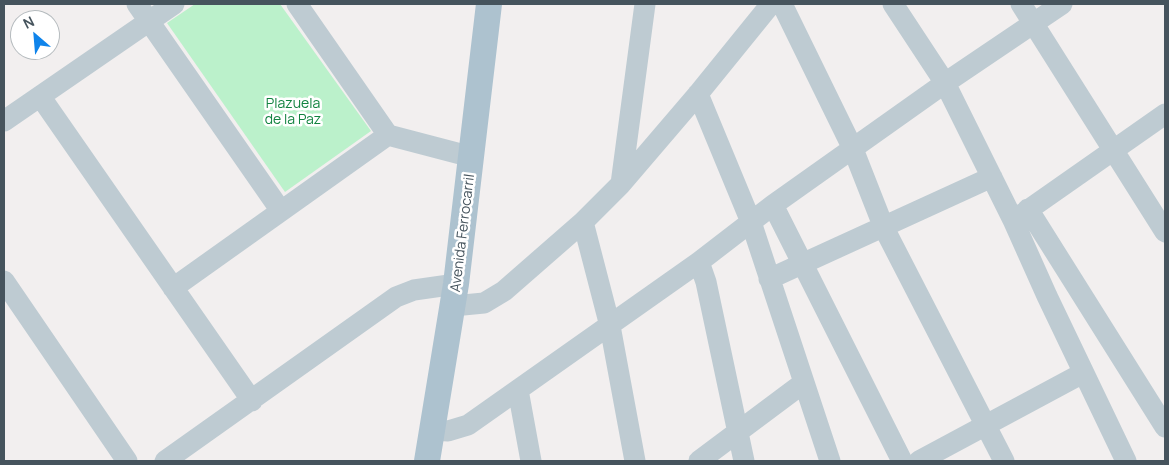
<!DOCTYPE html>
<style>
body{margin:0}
#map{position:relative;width:1169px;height:465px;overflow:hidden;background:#f2efef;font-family:Manrope,sans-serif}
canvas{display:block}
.frame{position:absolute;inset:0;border:5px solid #46545d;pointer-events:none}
.north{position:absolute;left:10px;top:10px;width:50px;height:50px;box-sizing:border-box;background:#fff;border:1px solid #b5bbbe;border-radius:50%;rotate:333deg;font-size:14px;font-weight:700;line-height:20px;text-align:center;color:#46545d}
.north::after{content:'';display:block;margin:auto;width:18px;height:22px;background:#0f84eb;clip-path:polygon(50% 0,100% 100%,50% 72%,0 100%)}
</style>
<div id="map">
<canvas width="1169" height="465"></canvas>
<div class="frame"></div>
<div class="north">N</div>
</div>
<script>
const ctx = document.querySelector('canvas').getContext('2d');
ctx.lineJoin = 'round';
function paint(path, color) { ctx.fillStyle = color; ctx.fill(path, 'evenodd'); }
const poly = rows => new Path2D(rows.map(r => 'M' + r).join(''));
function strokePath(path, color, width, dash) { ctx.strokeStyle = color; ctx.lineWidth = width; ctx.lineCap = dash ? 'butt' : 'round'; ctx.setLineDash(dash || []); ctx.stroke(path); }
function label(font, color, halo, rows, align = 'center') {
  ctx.font = font + ' Manrope,sans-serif'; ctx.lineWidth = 5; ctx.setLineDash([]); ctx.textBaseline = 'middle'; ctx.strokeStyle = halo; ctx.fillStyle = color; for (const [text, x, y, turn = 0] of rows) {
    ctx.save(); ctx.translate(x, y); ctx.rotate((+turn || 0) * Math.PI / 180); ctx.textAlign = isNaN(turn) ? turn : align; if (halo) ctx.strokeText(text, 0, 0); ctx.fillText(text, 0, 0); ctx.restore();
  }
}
paint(poly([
 [195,4,280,4,371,131,285,192,167,23]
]), '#bbf1cb');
strokePath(poly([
 [137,4,281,211],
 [297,4,388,135,472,157],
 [782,4,853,149,884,228,1004,461],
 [893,4,945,83,1013,220,1047,296,1126,461],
 [1021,4,1165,232],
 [698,94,751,222,830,461],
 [40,96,252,401],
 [4,121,174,4],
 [621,184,645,4],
 [773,205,902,461],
 [1028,209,1165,427],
 [1018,217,1165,114],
 [583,222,610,326,635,461],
 [699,262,706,282,744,461],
 [769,279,992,177],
 [4,281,127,461],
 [173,288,388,135],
 [453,306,484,303,504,291,583,222,621,184,698,94,771,4],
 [518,390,531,461],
 [432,430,448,431,468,425,699,262,773,205,945,83,1062,4],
 [165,461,396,297,414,290,456,284],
 [699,461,802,384],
 [919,461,1083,373]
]), '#becbd2', 21);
strokePath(poly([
 [427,461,456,284,489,4]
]), '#adc2cf', 26);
label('14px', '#128340', '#fff', [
 ["Plazuela",293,104],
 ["de la Paz",293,120]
]);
label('14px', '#46545d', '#fff', [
 ["Avenida Ferrocarril",463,233,-83]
]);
</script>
